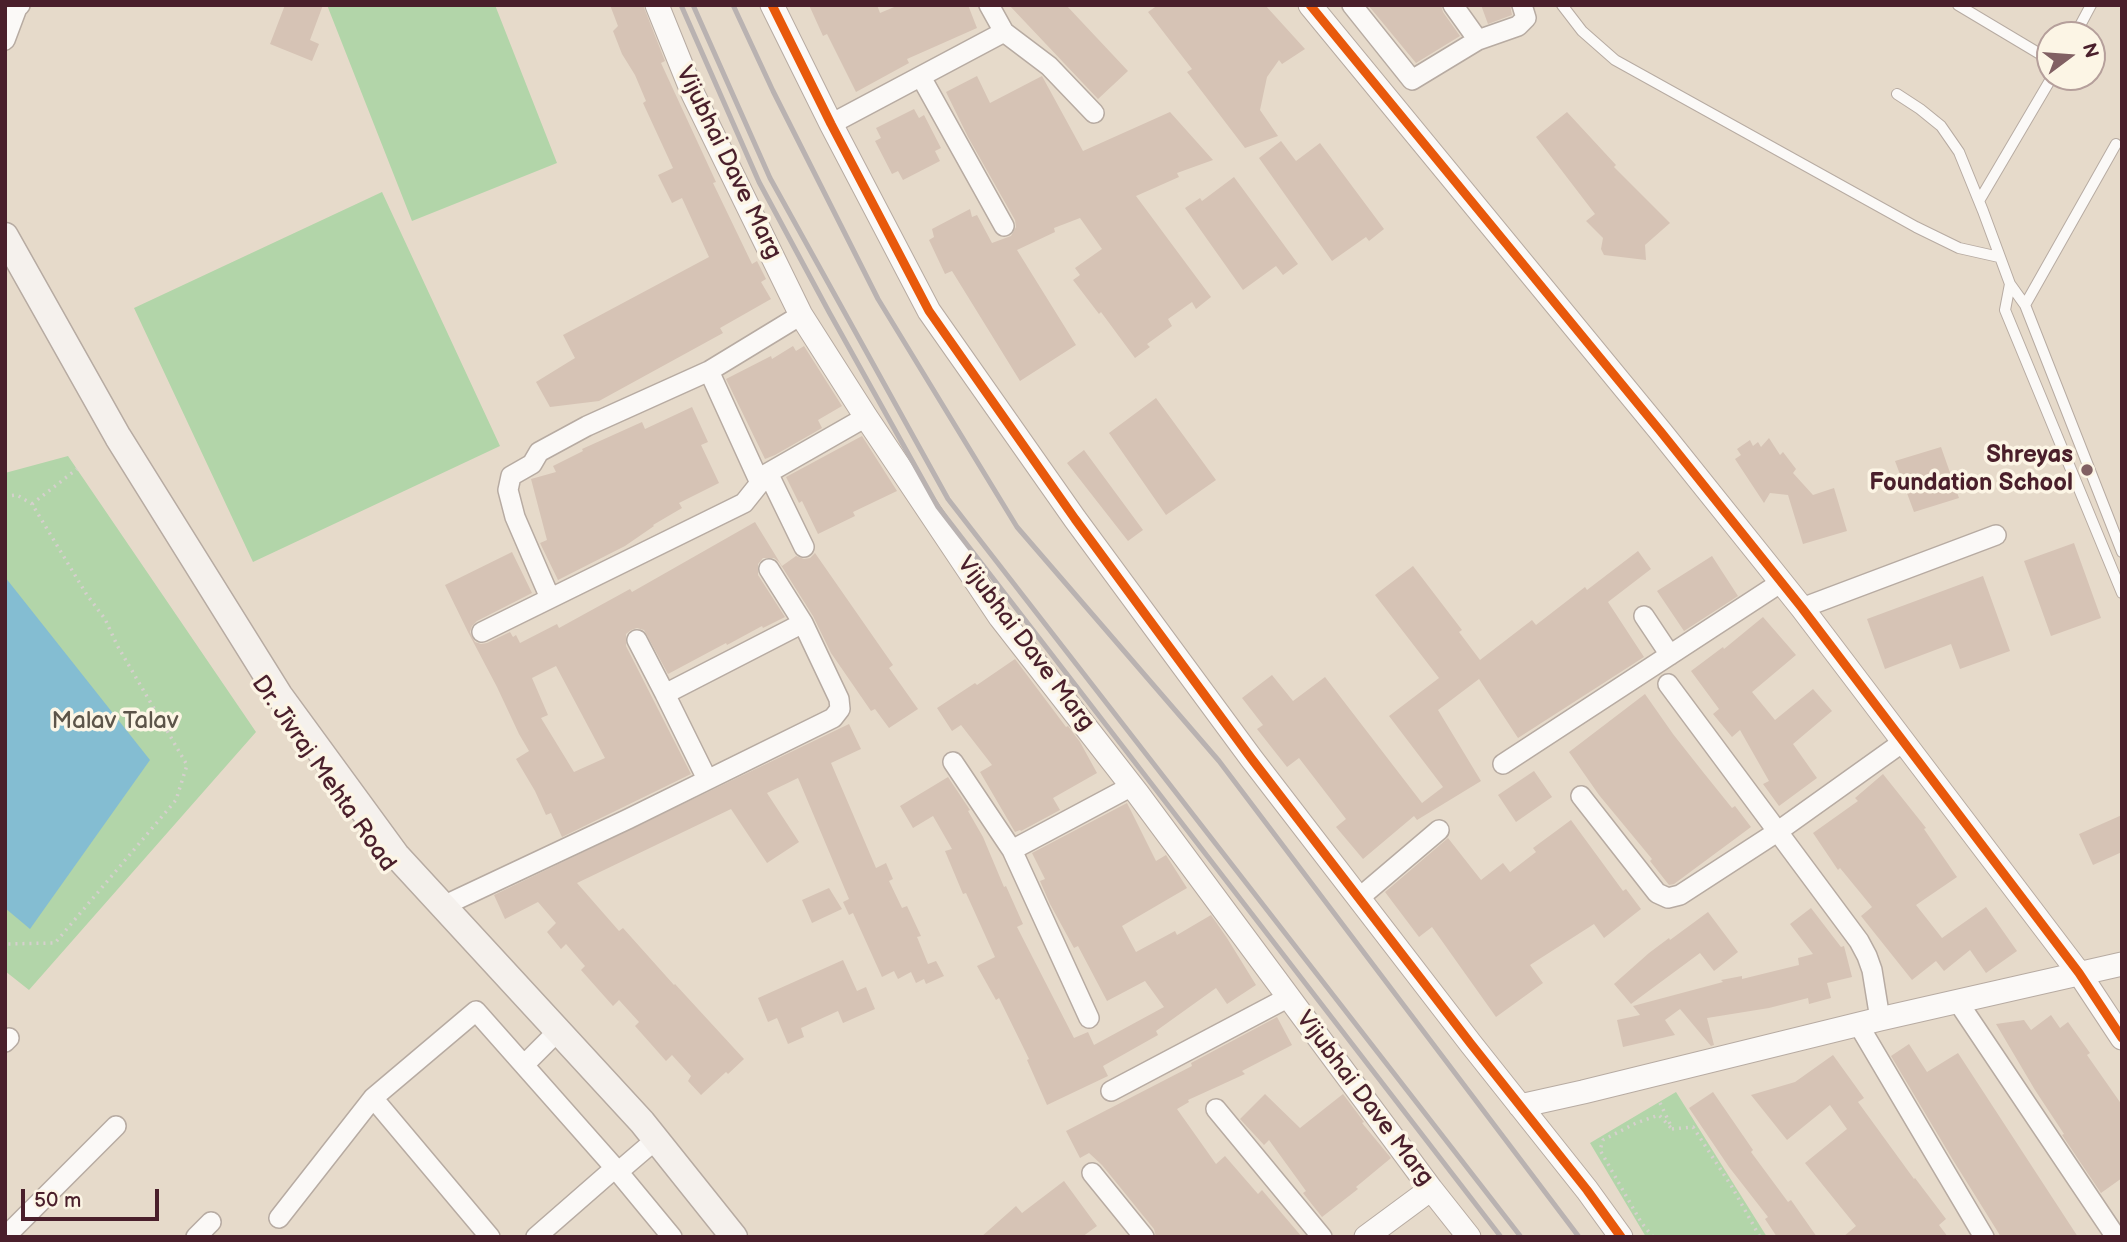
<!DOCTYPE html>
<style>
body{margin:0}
#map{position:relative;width:2127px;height:1242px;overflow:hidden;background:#e6daca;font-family:"Balsamiq Sans",sans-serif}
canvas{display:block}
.frame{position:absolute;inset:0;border:7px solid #4a1f2b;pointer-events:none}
.north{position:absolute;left:2036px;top:21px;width:70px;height:70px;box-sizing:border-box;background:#fcf5e5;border:2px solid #b59f9b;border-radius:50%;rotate:74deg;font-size:19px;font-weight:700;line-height:28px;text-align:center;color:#4a1f2b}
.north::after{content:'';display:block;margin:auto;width:24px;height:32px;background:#816063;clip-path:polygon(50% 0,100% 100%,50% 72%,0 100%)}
.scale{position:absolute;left:21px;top:1189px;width:138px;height:32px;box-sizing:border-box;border:4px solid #4a1f2b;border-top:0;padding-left:9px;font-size:21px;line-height:24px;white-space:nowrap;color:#4a1f2b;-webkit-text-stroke:5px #fcf5e5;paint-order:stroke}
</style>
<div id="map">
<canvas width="2127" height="1242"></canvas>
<div class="frame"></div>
<div class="north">N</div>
<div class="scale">50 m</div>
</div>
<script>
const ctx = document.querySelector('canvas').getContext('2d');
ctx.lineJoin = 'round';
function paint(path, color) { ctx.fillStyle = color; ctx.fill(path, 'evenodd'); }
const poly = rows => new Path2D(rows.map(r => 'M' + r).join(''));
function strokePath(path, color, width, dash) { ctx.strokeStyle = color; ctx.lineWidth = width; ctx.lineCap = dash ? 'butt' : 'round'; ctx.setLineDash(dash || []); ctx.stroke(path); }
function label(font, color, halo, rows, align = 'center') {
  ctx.font = font + ' "Balsamiq Sans",sans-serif'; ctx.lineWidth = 7; ctx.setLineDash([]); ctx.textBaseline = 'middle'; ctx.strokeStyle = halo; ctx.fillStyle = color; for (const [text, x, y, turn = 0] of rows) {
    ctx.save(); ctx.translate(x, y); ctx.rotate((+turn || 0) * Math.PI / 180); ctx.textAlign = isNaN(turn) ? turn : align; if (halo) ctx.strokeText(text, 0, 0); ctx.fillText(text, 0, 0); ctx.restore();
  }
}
paint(poly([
 [327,5,495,5,557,163,412,221],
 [382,192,500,446,253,562,134,308],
 [68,456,256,732,29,990,5,971,5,473],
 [1676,1092,1767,1237,1646,1237,1590,1143]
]), '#b2d5a9');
paint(poly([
 [5,577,150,760,30,929,5,908]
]), '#84bdd2');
paint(poly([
 [285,5,323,5,310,40,319,44,312,61,270,44],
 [610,5,643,5,665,61,661,63,716,182,713,183,752,264,757,261,766,279,761,282,771,299,720,328,723,333,599,401,550,407,536,382,575,358,563,335,709,257,682,198,672,203,658,175,673,168,643,103,646,101,635,75,622,54,613,31,618,26],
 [809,5,877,5,880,13,899,5,968,5,977,28,907,59,909,63,856,92,827,34,823,36],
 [1009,5,1066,5,1128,71,1098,99],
 [1158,5,1265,5,1305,49,1282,64,1279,60,1267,77,1260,110,1278,136,1245,148,1187,72,1192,69,1148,12],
 [1368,5,1441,5,1443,12,1460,36,1416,63],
 [1481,5,1510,5,1512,15,1488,24],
 [977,76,990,103,1042,76,1083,151,1170,112,1213,160,1177,173,1179,177,1136,196,1211,297,1196,309,1192,302,1168,319,1172,326,1147,344,1150,347,1135,358,1101,312,1099,314,1073,280,1080,275,1075,268,1102,249,1080,218,1054,228,1055,232,1017,250,1076,345,1020,381,952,271,945,274,929,240,934,237,932,229,970,209,972,217,977,215,992,243,1011,236,1016,227,1015,220,968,137,946,92],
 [914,109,919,118,924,115,941,148,935,151,940,161,903,180,898,171,892,174,875,141,881,138,876,128],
 [1567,112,1616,165,1614,167,1670,223,1645,245,1646,260,1604,255,1601,249,1603,238,1586,221,1595,214,1536,137],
 [1281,141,1296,161,1320,143,1384,229,1369,241,1366,237,1332,261,1259,158],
 [1234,177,1298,264,1283,275,1276,266,1243,290,1185,208,1200,198,1202,201],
 [793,346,796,351,804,346,842,406,818,420,822,428,775,455,765,459,726,379,771,356,772,359],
 [1156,398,1216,480,1166,515,1109,433],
 [692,407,708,442,701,445,719,483,679,503,682,508,653,525,654,526,625,546,558,580,540,543,547,540,531,479,556,472,553,466,583,451,582,449,642,422,645,429],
 [862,436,897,491,853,512,855,516,818,534,802,501,799,503,786,477],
 [1769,438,1780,455,1783,452,1796,469,1793,473,1813,495,1834,488,1847,531,1803,544,1788,495,1770,493,1764,503,1735,459,1741,455,1737,449,1750,440,1753,446,1758,442,1761,447],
 [1941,447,1959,498,1914,512,1895,461],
 [1084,450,1143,530,1128,541,1067,463],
 [755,522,782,566,796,556,804,559,810,558,815,553,893,665,889,668,918,709,889,728,875,709,871,711,831,653,813,616,779,562,774,558,763,558,758,564,758,575,785,617,763,628,762,626,727,645,726,643,668,674,644,630,637,628,631,630,626,634,626,646,691,774,562,837,551,813,546,815,535,791,516,759,529,751,519,734,497,687,468,632,445,585,512,552,532,593,477,621,472,626,470,632,475,642,481,644,487,643,510,632,513,637,516,635,520,643,557,624,559,628,630,589,632,592],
 [556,666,605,758,574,772,541,718,548,715,532,678],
 [2074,543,2101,618,2051,636,2024,561],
 [1638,551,1651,569,1608,602,1644,657,1518,738,1479,679,1438,710,1481,781,1417,820,1414,816,1363,859,1336,827,1346,819,1299,758,1287,767,1257,729,1263,725,1242,698,1272,675,1293,701,1325,677,1422,803,1443,787,1389,716,1439,678,1375,595,1413,566,1462,630,1459,632,1480,660,1532,620,1536,625,1585,587,1587,590],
 [1712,556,1738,596,1684,631,1657,591],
 [1983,576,2010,651,1960,669,1951,644,1885,669,1867,619],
 [1763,617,1796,655,1752,692,1775,720,1813,689,1832,711,1793,744,1817,778,1779,806,1763,784,1769,781,1740,730,1732,737,1713,714,1719,709,1691,671,1723,647,1724,649],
 [1015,659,1066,727,1068,726,1080,742,1097,773,1053,798,1060,810,1021,831,1020,830,1015,832,980,772,992,765,961,725,952,731,937,708,975,683,977,685],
 [1645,694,1673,734,1703,772,1732,808,1735,806,1751,827,1674,884,1669,885,1650,861,1652,859,1599,795,1569,752],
 [849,724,861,749,831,763,876,868,886,863,893,879,889,881,902,908,907,906,921,936,917,937,928,964,936,961,944,976,926,984,924,979,916,983,911,972,898,979,894,971,882,977,853,913,849,915,843,902,849,899,798,778,767,793,799,842,767,863,731,809,577,883,619,931,623,928,674,985,675,984,744,1059,728,1074,726,1072,701,1095,688,1081,691,1076,672,1055,666,1061,635,1026,639,1022,619,1000,613,1006,581,970,585,966,566,944,561,949,547,932,556,923,538,902,505,919,494,895],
 [1534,771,1552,797,1516,822,1498,795],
 [1883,774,1926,828,1924,829,1957,877,1916,905,1942,938,1986,907,2017,951,1986,973,1970,950,1944,971,1936,961,1912,980,1861,916,1872,907,1840,868,1838,870,1813,833,1858,801,1855,798],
 [948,777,970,810,968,811,983,837,1004,887,1006,886,1023,924,1017,927,1074,1038,1088,1032,1094,1045,1164,1007,1145,981,1107,1001,1078,946,1074,948,1050,904,1040,881,1045,879,1032,853,1127,803,1156,861,1166,855,1187,888,1122,926,1136,952,1175,931,1177,935,1211,915,1227,938,1256,985,1227,1004,1216,988,1156,1031,1158,1035,1103,1066,1108,1076,1047,1105,1027,1060,1029,1059,999,998,996,1000,977,966,995,957,966,893,963,894,945,851,952,849,933,816,913,828,900,806],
 [2122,815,2122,852,2093,865,2079,834],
 [1571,820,1623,891,1626,889,1641,909,1604,938,1594,924,1530,965,1543,983,1496,1017,1432,927,1419,937,1385,892,1448,838,1481,880,1503,863,1510,872,1536,852,1533,848],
 [829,888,842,909,812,923,802,900],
 [1811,908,1841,947,1844,946,1852,977,1827,983,1831,998,1809,1004,1808,998,1769,1008,1707,1018,1714,1045,1711,1046,1680,1009,1665,1020,1675,1035,1623,1047,1617,1020,1640,1015,1633,1006,1723,982,1721,980,1742,976,1742,979,1799,965,1798,958,1813,954,1790,924],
 [1708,912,1738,952,1714,971,1700,953,1631,1004,1614,984,1649,953,1669,938,1670,940],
 [843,960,857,991,866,987,875,1009,843,1023,838,1011,801,1028,804,1037,788,1044,777,1018,768,1022,758,998],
 [2051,1015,2060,1028,2068,1022,2090,1053,2087,1055,2122,1105,2122,1178,2101,1193,2062,1135,2064,1134,2035,1090,1996,1024,2024,1020,2031,1030],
 [1277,1017,1292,1045,1242,1071,1245,1074,1188,1100,1189,1102,1177,1109,1216,1164,1225,1156,1258,1194,1262,1190,1302,1237,1156,1237,1154,1229,1102,1165,1089,1153,1080,1158,1066,1131,1192,1066,1191,1063],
 [1909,1044,1927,1072,1958,1053,2078,1237,2001,1237,1953,1160,1891,1056],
 [1833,1055,1864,1098,1858,1102,1914,1179,1915,1178,1946,1219,1939,1225,1948,1237,1843,1237,1856,1226,1805,1163,1847,1129,1830,1105,1787,1140,1751,1095,1795,1082],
 [1713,1092,1753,1150,1751,1152,1788,1202,1791,1200,1817,1237,1777,1237,1765,1219,1768,1217,1729,1167,1689,1108],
 [1265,1094,1300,1128,1343,1094,1364,1122,1362,1123,1391,1158,1356,1187,1358,1189,1322,1217,1303,1193,1306,1191,1269,1140,1264,1145,1240,1119],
 [1064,1181,1097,1226,1082,1237,981,1237,1016,1206,1022,1213]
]), '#d6c3b5');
const service = poly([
 [1562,5,1582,31,1615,60,1916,227,1959,248,1999,257],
 [1958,5,2050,60],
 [2075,35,2091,5],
 [1897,94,1920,109,1941,126,1959,152,1983,211,2010,284,2025,305,2122,552],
 [1979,201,2052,77],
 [2010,284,2005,310,2122,593],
 [2025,305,2116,144]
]);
const minor = poly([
 [989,5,1004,32,1049,66,1094,113],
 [1352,5,1412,80,1478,40,1453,5],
 [5,40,17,8,20,5],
 [1478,40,1518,26,1526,18,1522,5],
 [921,77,1004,226],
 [831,124,1004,32],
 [709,371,760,483],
 [768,473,804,547],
 [769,569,803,623],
 [550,598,515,517,508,490,511,476,532,464,539,452,587,426,709,371,801,315],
 [1802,608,1996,535],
 [1644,616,1670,655],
 [482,632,744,503,768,473,866,417],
 [637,640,665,694],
 [1668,684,1859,941,1867,956,1872,970,1880,1019],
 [953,762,1012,850,1089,1018],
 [1503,764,1780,583],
 [1581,796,1657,893,1668,898,1680,895,1777,832,1903,742],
 [1012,850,1132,786],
 [1359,898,1439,830],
 [443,906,628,819,833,718,840,709,839,699,803,623,665,694,707,779],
 [1958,1002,2116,1237],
 [1858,1024,1984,1237],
 [5,1042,9,1038],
 [524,1065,549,1040],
 [1111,1091,1289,997],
 [373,1098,490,1237],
 [1216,1109,1322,1237],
 [615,1168,672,1237],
 [618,1172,646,1148],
 [1092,1173,1144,1237],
 [279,1218,373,1098,476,1011,615,1168,536,1237],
 [5,1237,116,1126],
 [196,1237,211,1222]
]);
const tertiary = poly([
 [657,5,693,94,801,315,866,417,1000,617,1138,794,1431,1189,1469,1237],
 [772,5,831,124,929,311,1075,519,1251,758,1471,1044,1587,1190,1621,1237],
 [1310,5,1661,432,1802,608,2079,973,2122,1038],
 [1520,1106,1583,1092,1880,1019,2122,964],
 [1366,1237,1431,1189]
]);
const secondary = poly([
 [5,236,118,437,279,695,396,855,642,1122,734,1237]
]);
strokePath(service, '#b7aba2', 12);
strokePath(minor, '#b7aba2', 22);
strokePath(tertiary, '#b7aba2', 25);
strokePath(secondary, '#b7aba2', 29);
strokePath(poly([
 [5,496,17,495,32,504,87,595,105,619,117,645,187,765,176,800,55,943,5,944],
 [32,504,77,469],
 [1660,1103,1671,1126],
 [1672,1129,1693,1127,1732,1187,1760,1237],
 [1653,1237,1641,1222,1600,1150,1603,1140,1636,1123,1659,1115,1672,1129]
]), '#d5d0cd', 3.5, [2, 5]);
strokePath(service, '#fbf9f7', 10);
strokePath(minor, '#fbf9f7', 19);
strokePath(tertiary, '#fbf9f7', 23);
strokePath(secondary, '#f5f1ed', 26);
strokePath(poly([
 [681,5,759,182,829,312,938,507,1501,1237],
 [693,5,770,178,948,499,1521,1237],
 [733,5,773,91,878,299,1017,527,1219,761,1579,1237]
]), '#b9b2b1', 5);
strokePath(poly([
 [772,5,831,124,929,311,1075,519,1251,758,1471,1044,1587,1190,1621,1237],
 [1310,5,1661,432,1802,608,2079,973,2122,1038]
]), '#e8590c', 9);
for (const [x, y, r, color] of [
 [2087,470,7,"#816063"]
]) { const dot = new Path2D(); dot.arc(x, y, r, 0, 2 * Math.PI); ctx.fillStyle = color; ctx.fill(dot); strokePath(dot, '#fcf5e5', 2.5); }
label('24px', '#4a1f2b', '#fcf5e5', [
 ["Vijubhai Dave Marg",728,163,64],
 ["Vijubhai Dave Marg",1025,644,53],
 ["Dr. Jivraj Mehta Road",323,774,55],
 ["Vijubhai Dave Marg",1364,1099,53]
]);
label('bold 24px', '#4a1f2b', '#fcf5e5', [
 ["Shreyas",2073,456],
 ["Foundation School",2073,484]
], 'right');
label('24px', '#5c5449', '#fcf5e5', [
 ["Malav Talav",115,722]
]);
</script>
